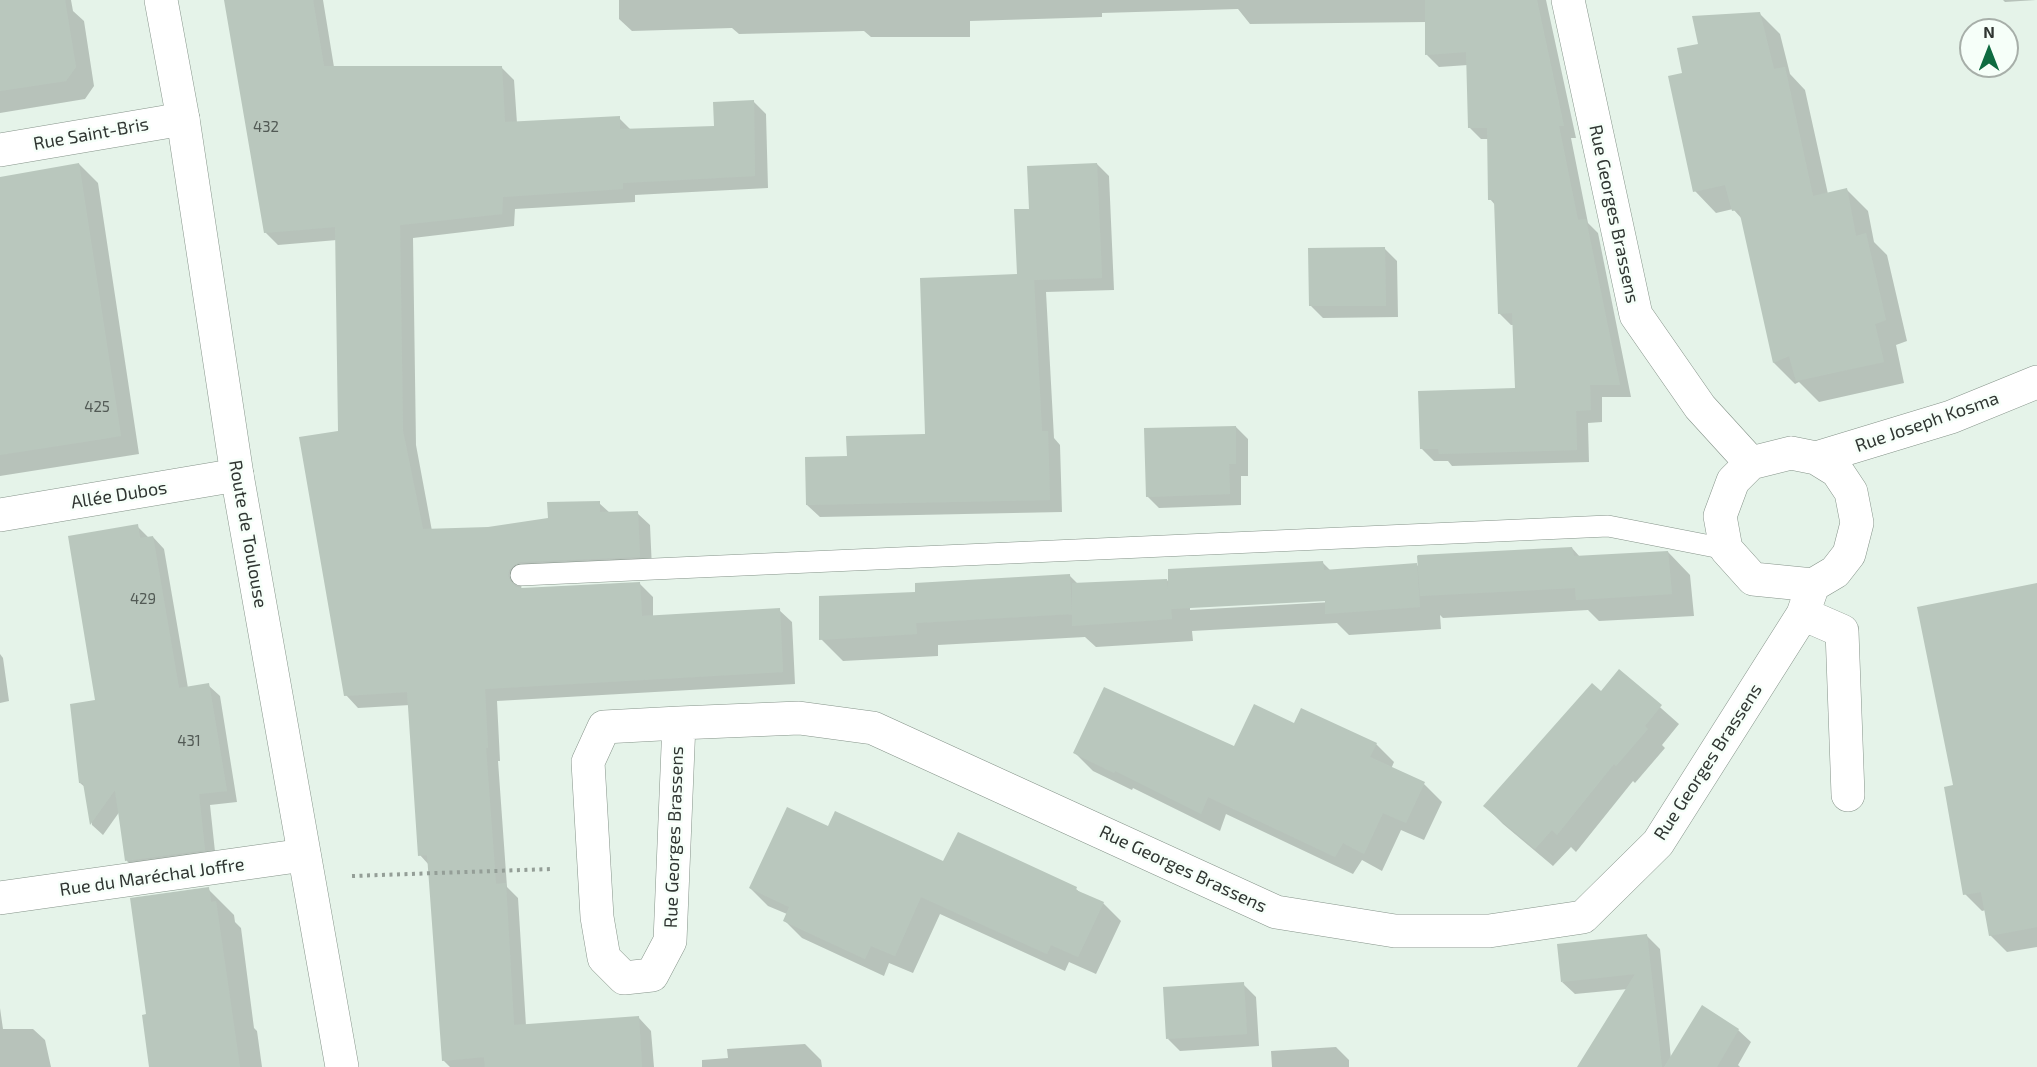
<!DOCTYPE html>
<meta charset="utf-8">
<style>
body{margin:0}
#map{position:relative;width:2037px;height:1067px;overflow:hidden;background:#e5f3e9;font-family:"Exo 2",sans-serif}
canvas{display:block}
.north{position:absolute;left:1959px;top:18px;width:60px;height:60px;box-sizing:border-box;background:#f6fff9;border:2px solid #a7afa9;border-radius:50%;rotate:0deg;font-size:16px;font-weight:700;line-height:24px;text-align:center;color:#303632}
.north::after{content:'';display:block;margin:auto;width:21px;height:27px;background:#0e6b40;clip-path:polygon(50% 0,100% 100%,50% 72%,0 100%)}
</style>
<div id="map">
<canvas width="2037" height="1067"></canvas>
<div class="north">N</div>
</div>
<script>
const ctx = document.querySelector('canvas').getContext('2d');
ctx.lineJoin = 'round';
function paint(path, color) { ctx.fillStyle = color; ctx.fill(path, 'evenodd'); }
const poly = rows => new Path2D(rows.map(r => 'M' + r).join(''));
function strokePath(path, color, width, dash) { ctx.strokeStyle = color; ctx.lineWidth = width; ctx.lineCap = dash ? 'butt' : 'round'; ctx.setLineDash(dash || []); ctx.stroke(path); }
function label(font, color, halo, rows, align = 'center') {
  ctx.font = font + ' "Exo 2",sans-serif'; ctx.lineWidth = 5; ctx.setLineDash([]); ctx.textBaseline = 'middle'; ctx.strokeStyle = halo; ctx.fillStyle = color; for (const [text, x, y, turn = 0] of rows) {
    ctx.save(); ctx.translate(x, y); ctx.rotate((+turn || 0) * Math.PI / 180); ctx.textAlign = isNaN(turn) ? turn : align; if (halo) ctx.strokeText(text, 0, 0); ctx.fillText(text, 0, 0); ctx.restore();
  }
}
paint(poly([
 [0,0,71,0,73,11,84,21,94,86,85,99,0,113],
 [226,0,323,0,334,67,501,67,514,80,517,123,619,118,631,130,716,128,753,101,766,114,768,188,635,195,635,202,515,209,514,226,413,238,416,445,432,531,488,529,549,519,599,503,610,513,637,513,650,525,652,569,522,583,521,589,640,584,653,597,653,617,779,610,792,622,795,684,497,701,500,761,498,761,507,887,518,898,526,1026,639,1018,651,1031,654,1067,450,1067,443,1060,429,865,420,855,410,705,358,708,346,695,337,240,278,245,265,232],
 [619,0,1546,0,1576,138,1571,138,1588,223,1598,233,1631,397,1602,397,1602,422,1588,423,1589,462,1452,466,1448,461,1434,461,1422,449,1517,390,1514,325,1511,325,1499,313,1496,206,1490,199,1489,139,1481,139,1469,127,1468,65,1439,67,1427,55,1427,22,1250,24,1238,9,1102,13,1102,17,970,21,970,37,871,37,864,31,739,34,732,28,632,31,619,19],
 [2003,0,2036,0,2005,2],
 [1759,13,1780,34,1790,74,1805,90,1828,194,1847,190,1868,211,1874,242,1887,255,1907,341,1896,345,1904,383,1819,402,1799,382,1795,384,1774,363,1743,220,1733,209,1716,213,1695,191,1684,74,1700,45],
 [79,164,98,183,139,454,0,476,0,178],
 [1097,164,1109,176,1114,290,1046,292,1054,438,1060,445,1062,512,820,517,807,505,848,457,927,435,1019,275,1031,210],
 [1385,249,1397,261,1398,317,1323,318,1311,306],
 [1236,427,1248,439,1248,476,1241,476,1241,505,1159,508,1147,496],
 [137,526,149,538,153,537,164,549,188,688,208,685,220,696,237,802,210,805,216,861,138,872,127,861,120,811,103,835,92,825,86,788,80,783],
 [1572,548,1580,557,1668,552,1690,575,1694,616,1599,621,1588,610,1443,618,1440,615,1441,629,1349,635,1337,623,1192,631,1193,641,1096,647,1085,637,938,645,938,656,843,661,821,639,916,593,1069,575,1078,584,1167,580,1170,584,1322,562,1331,571,1417,565,1419,567],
 [1332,599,1332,602,1190,610,1190,607],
 [2037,601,2037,947,2007,952,1990,935,1986,910,1982,911,1965,894,1954,786],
 [0,654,3,658,9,701,0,703],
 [1619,671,1679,724,1662,745,1665,748,1635,783,1633,781,1576,852,1571,847,1553,866,1503,824,1485,806,1601,693],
 [1295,725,1376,744,1394,762,1391,769,1424,784,1442,802,1424,840,1401,830,1382,871,1362,860,1353,874,1226,814,1220,831,1133,788,1132,790,1093,771,1075,753,1235,748],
 [828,828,944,863,1076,889,1082,894,1103,903,1121,921,1096,974,1069,962,1065,971,940,914,913,973,889,963,884,976,802,938,784,920,787,914,768,906,750,888],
 [208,889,234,915,235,922,241,928,254,1028,257,1031,262,1067,150,1067,148,1015],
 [1647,936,1660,949,1671,1059,1738,1030,1751,1042,1738,1065,1740,1067,1579,1067,1628,989,1575,994,1562,982],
 [1243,984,1256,997,1259,1046,1180,1051,1168,1039],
 [0,1008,3,1029,33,1029,45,1040,51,1067,0,1067],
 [805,1044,821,1060,822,1067,702,1067,702,1060,728,1058,727,1049],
 [1336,1047,1349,1060,1349,1067,1272,1067,1271,1051]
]), '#0003');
paint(poly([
 [0,0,65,0,76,67,66,81,0,91],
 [224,0,313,0,324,66,502,66,505,122,620,116,620,129,714,126,713,102,754,100,755,176,623,183,623,189,503,197,502,214,400,225,403,431,423,529,488,527,548,518,547,502,600,501,600,512,638,511,640,557,520,562,514,565,509,570,508,576,511,582,516,587,522,588,640,582,642,616,780,608,783,672,485,689,488,748,486,748,496,884,506,883,514,1025,639,1016,642,1067,485,1067,484,1057,442,1061,427,855,418,856,407,692,344,696,299,437,338,431,335,227,264,233],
 [1425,0,1537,0,1564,126,1559,126,1578,220,1586,219,1620,385,1590,385,1591,410,1576,411,1577,450,1439,454,1438,449,1420,449,1418,391,1515,388,1512,313,1498,314,1494,200,1488,200,1487,128,1468,128,1466,52,1425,55],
 [1760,12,1774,69,1785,67,1813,196,1847,188,1856,236,1866,233,1886,320,1875,324,1884,362,1796,381,1789,356,1773,363,1739,210,1732,211,1725,185,1693,192,1668,76,1682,73,1677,48,1698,44,1692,16],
 [79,163,121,436,0,455,0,177],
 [1097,163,1102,278,1034,280,1042,431,1048,431,1050,500,806,505,805,457,847,456,846,436,925,434,920,278,1017,274,1014,209,1029,209,1027,166],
 [1385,247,1386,306,1309,306,1308,248],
 [1236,426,1236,464,1229,464,1230,494,1146,497,1144,428],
 [138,524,140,538,153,536,179,688,209,683,227,791,199,794,205,850,125,861,115,790,90,825,83,783,79,783,70,704,95,700,68,536],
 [1572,547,1574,556,1668,551,1672,594,1576,600,1575,588,1420,596,1417,556,1418,555],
 [1323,561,1324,570,1417,563,1420,607,1325,614,1325,601,1171,609,1172,619,1072,626,1072,583,1167,579,1168,590,1168,569],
 [1070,574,1072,614,916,623,917,634,819,640,819,596,915,592,915,583],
 [2037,583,2037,927,1989,936,1981,892,1963,895,1944,787,1953,785,1917,607],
 [1619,669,1662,705,1645,726,1648,729,1616,766,1614,764,1557,835,1552,830,1535,849,1483,806,1592,683,1601,691],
 [1104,687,1234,746,1254,704,1294,723,1301,708,1377,743,1370,757,1425,782,1406,823,1383,813,1364,854,1343,843,1335,857,1208,797,1201,814,1115,771,1114,773,1073,753],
 [787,807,828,826,835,811,943,861,958,832,1077,887,1076,890,1104,902,1078,957,1051,945,1047,954,921,897,895,956,871,946,865,959,783,921,789,907,749,888],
 [209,887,211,902,216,901,240,1067,149,1067,142,1015,146,1014,130,898],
 [1647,934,1662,1067,1577,1067,1635,974,1561,982,1557,944],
 [1244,982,1247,1034,1166,1039,1163,987],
 [1702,1005,1739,1029,1717,1067,1664,1067]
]), '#b9c7bd');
const lane = poly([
 [521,575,1608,526,1726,549]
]);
const street = poly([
 [1568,0,1636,315,1700,407,1751,463],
 [0,150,183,119],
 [1791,453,1816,458,1837,471,1851,492,1857,523,1849,554,1835,572,1813,585,1753,579,1726,549,1720,516,1733,481,1751,463,1791,453],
 [1816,458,1951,417,2037,382],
 [0,515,237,475],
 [1803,614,1842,631,1848,795],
 [679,723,604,727,588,762,597,917,604,958,624,978,652,975,670,941,679,723,799,718,873,728,1276,912,1395,931,1489,931,1583,917,1658,843,1803,614,1813,585],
 [0,898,304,855]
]);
const primary = poly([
 [161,0,183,119,237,475,342,1067]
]);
strokePath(lane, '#859389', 22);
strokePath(street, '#859389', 34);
strokePath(primary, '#859389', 34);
strokePath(poly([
 [352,876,551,869]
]), '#949e97', 4, [3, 4.5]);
strokePath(lane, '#fff', 21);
strokePath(street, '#fff', 33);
strokePath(primary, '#fff', 33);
label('15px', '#525a55', null, [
 ["432",266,127],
 ["425",97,407],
 ["429",143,599],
 ["431",189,741]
]);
label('18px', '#303632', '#f6fff9', [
 ["Rue Saint-Bris",91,134,-10],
 ["Rue Georges Brassens",1614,214,78],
 ["Rue Joseph Kosma",1927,422,-19],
 ["Allée Dubos",119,495,-9],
 ["Route de Toulouse",248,534,80],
 ["Rue Georges Brassens",1708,762,-57],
 ["Rue Georges Brassens",674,837,-88],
 ["Rue Georges Brassens",1183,869,25],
 ["Rue du Maréchal Joffre",152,877,-8]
]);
</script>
